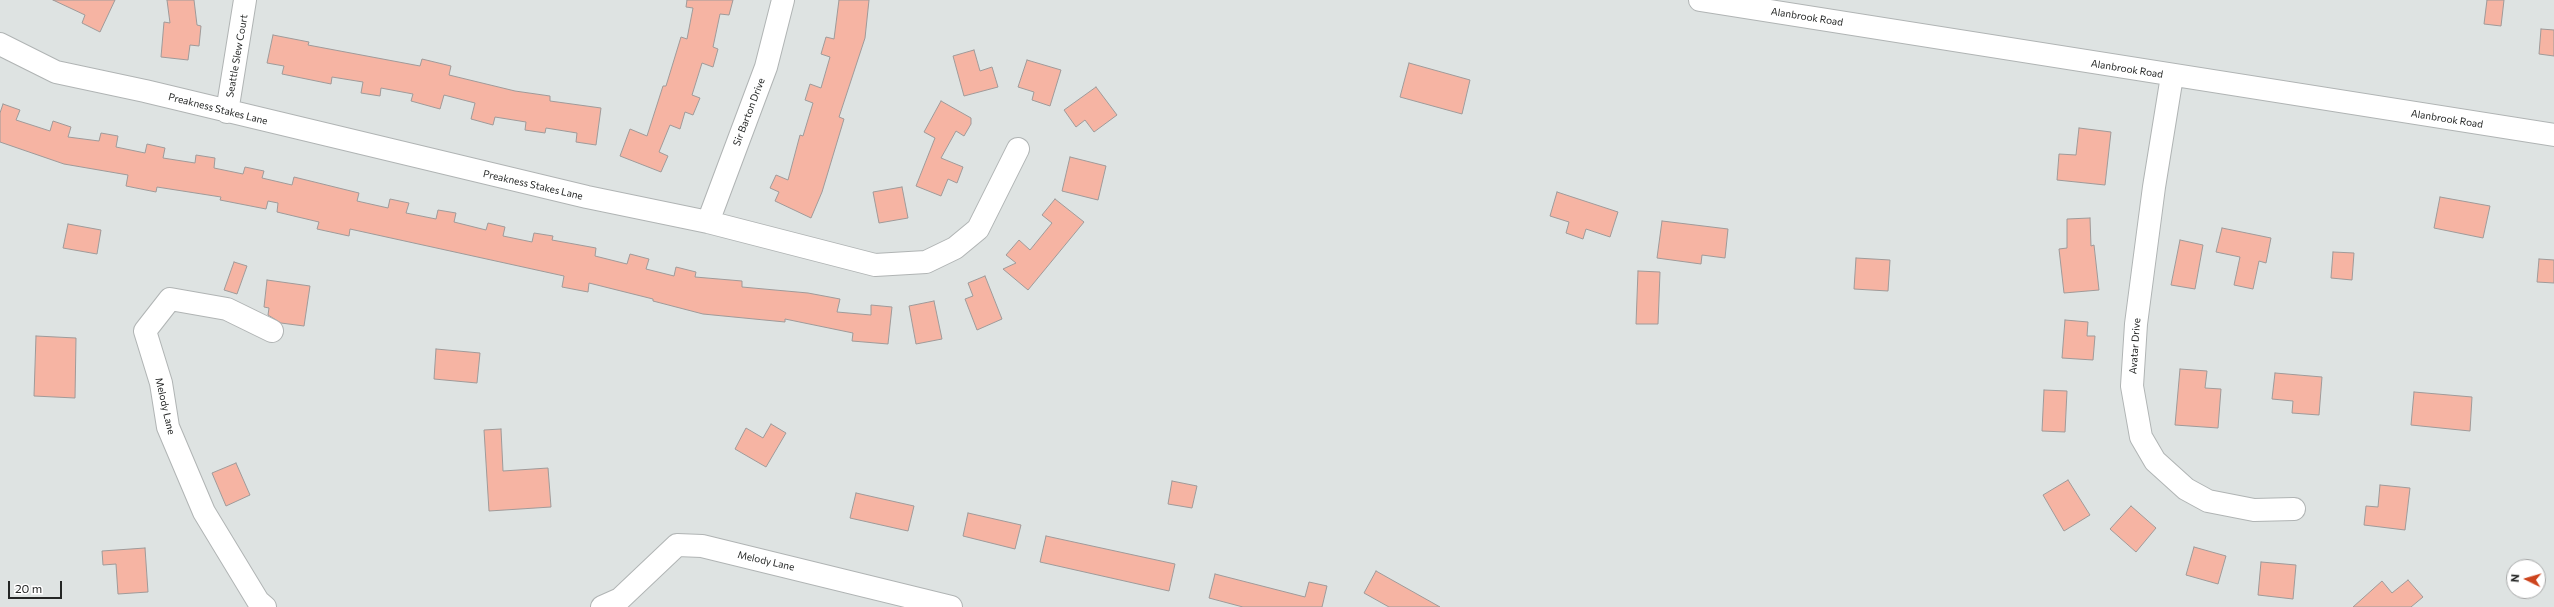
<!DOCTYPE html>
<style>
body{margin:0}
#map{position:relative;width:2554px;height:607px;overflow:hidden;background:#dee3e2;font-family:Commissioner,sans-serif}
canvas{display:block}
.north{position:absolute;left:2506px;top:559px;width:40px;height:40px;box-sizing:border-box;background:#fff;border:1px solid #a7a8a8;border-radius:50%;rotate:275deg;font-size:11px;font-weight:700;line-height:16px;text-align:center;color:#242625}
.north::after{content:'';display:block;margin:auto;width:14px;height:18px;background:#cd441d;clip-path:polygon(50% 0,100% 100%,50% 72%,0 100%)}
.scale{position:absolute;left:8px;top:581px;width:54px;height:18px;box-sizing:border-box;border:2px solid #242625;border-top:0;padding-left:5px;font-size:12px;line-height:14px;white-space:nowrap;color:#242625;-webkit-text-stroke:3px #fff;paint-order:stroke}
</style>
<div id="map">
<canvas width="2554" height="607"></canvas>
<div class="north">N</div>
<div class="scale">20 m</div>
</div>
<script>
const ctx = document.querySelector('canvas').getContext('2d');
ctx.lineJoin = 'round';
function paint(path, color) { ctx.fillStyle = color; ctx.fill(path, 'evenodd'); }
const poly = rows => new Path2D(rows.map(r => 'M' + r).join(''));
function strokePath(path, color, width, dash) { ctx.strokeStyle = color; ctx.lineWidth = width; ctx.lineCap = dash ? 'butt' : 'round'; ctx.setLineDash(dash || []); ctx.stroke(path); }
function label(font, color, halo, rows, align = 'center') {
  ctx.font = font + ' Commissioner,sans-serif'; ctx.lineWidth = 3.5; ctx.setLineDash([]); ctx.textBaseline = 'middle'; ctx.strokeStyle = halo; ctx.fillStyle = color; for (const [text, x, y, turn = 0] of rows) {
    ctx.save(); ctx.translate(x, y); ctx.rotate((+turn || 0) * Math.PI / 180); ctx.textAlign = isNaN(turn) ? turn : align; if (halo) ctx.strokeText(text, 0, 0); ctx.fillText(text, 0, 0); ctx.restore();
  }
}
const building = poly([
 [53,0,115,0,100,32,82,23,85,15,53,0],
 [167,0,194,0,197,25,201,26,199,46,190,45,188,60,161,57,164,22,170,23,167,0],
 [687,0,733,0,729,15,720,14,713,47,718,49,713,67,702,63,692,95,700,98,693,115,685,112,680,129,670,125,659,152,668,156,661,172,620,156,630,129,647,136,663,86,666,86,681,37,687,39,693,8,686,7,687,0],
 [839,0,869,0,865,38,839,117,844,119,822,192,811,218,775,201,779,192,770,188,776,175,788,180,800,135,803,136,813,103,805,100,810,84,821,88,830,57,821,54,826,37,834,39,839,0],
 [2487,0,2504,0,2501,26,2484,24,2487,0],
 [2541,29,2554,30,2554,56,2539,54,2541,29],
 [273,35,309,42,308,45,420,66,422,59,451,66,449,75,515,91,550,96,550,101,601,108,596,145,576,142,577,133,546,128,545,133,525,130,526,122,495,117,493,125,471,119,475,103,444,95,440,109,411,101,413,94,381,88,380,96,361,93,363,82,332,77,331,84,282,74,284,66,267,63,273,35],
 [974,50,980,71,992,67,998,87,964,96,953,56,974,50],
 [1027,60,1061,70,1050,106,1032,100,1034,92,1018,87,1027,60],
 [1409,63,1470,80,1462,114,1400,97,1409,63],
 [1096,87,1117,115,1094,132,1085,120,1076,127,1064,110,1096,87],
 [941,101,971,118,971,124,964,136,956,131,941,158,963,167,957,183,948,179,941,196,916,186,935,138,924,132,941,101],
 [3,104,20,110,16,120,50,131,53,121,71,127,68,137,99,141,101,133,118,136,116,147,145,153,147,144,165,148,163,158,195,163,196,155,215,158,214,168,243,174,245,167,264,171,262,178,292,185,294,177,359,193,357,201,388,208,390,199,409,203,406,213,436,219,438,210,456,213,454,222,486,230,488,223,505,227,503,236,532,242,534,233,553,236,552,240,596,248,595,256,627,264,630,254,649,259,646,269,674,276,676,267,696,272,695,277,742,281,742,287,808,293,840,299,837,312,871,315,871,305,892,307,888,344,852,341,853,333,785,319,785,322,703,314,653,301,653,299,589,283,588,292,562,287,564,276,350,229,349,236,317,229,319,222,277,212,278,203,268,201,266,209,220,200,221,197,157,187,156,192,126,186,128,175,64,164,0,142,0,113,3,104],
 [2079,128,2111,132,2105,185,2057,180,2059,154,2076,155,2079,128],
 [1070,157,1106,166,1098,200,1062,191,1070,157],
 [902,187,908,218,879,223,873,192,902,187],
 [1557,192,1618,212,1610,237,1586,229,1583,239,1566,233,1569,222,1550,216,1557,192],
 [2440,197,2490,206,2483,238,2434,228,2440,197],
 [1055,199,1084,222,1028,290,1003,269,1016,263,1006,255,1019,240,1030,250,1052,223,1042,215,1055,199],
 [2090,218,2091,246,2094,245,2099,290,2064,293,2059,249,2067,248,2067,219,2090,218],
 [1662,221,1728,229,1725,258,1702,255,1701,264,1657,258,1662,221],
 [68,224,101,230,97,254,63,248,68,224],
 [2222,228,2271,238,2266,263,2259,261,2253,289,2234,285,2240,257,2216,252,2222,228],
 [2180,240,2203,245,2195,289,2171,285,2180,240],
 [2333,252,2354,253,2352,280,2331,278,2333,252],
 [1856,258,1890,260,1888,291,1854,289,1856,258],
 [2539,259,2554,260,2554,283,2537,282,2539,259],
 [234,262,247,266,237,294,224,290,234,262],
 [1638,271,1660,272,1658,324,1636,324,1638,271],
 [985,276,1002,319,977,330,965,299,973,296,968,283,985,276],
 [267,280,310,286,304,326,281,323,268,315,269,308,264,307,267,280],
 [934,301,942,339,916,344,909,306,934,301],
 [2065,320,2088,322,2087,336,2095,336,2093,360,2062,358,2065,320],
 [36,336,76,338,75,398,34,396,36,336],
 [436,349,480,353,477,383,434,379,436,349],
 [2180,369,2207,371,2205,388,2221,389,2218,428,2175,425,2180,369],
 [2275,373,2322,377,2319,415,2292,413,2293,401,2272,399,2275,373],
 [2044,390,2067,391,2065,432,2042,431,2044,390],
 [2414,392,2472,397,2470,431,2411,425,2414,392],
 [771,424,786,433,766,467,735,449,746,428,763,438,771,424],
 [501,429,503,471,548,468,551,507,489,511,484,430,501,429],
 [236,463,250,495,226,506,212,473,236,463],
 [2068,480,2090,515,2064,531,2043,495,2068,480],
 [1172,481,1197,486,1192,508,1168,504,1172,481],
 [2380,485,2410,488,2405,530,2364,525,2366,506,2378,507,2380,485],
 [856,493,914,506,908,531,850,518,856,493],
 [2131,506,2156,528,2136,552,2110,529,2131,506],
 [968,513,1021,525,1015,549,963,536,968,513],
 [1046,536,1175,564,1169,591,1040,562,1046,536],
 [2194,547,2226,556,2218,584,2186,575,2194,547],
 [145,548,148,592,118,594,116,564,103,565,102,551,145,548],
 [2261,562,2296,565,2293,599,2258,595,2261,562],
 [1376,571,1440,607,1389,607,1364,593,1376,571],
 [1215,574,1305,597,1309,582,1327,586,1322,607,1243,607,1209,598,1215,574],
 [2408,580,2423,597,2411,607,2353,607,2382,581,2392,593,2408,580]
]);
paint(building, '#f6b4a3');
strokePath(building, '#9f9a99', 1);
const minor = poly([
 [1700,0,2554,135],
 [0,44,56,72,145,91,587,197,708,222,875,265,926,262,955,248,978,229,1018,149],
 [2172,76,2154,187,2136,324,2132,386,2141,437,2155,461,2186,489,2208,501,2254,510,2294,509],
 [227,112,245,0],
 [708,222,766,67,783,0],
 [265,607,258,601,204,512,168,427,161,383,145,331,170,299,227,309,272,331],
 [602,607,620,599,677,545,702,546,951,607]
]);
strokePath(minor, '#b0b4b4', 24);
strokePath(minor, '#fff', 22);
label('10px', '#242625', '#fff', [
 ["Alanbrook Road",1807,17,9],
 ["Seattle Slew Court",237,56,-80],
 ["Alanbrook Road",2127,69,9],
 ["Preakness Stakes Lane",218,109,14],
 ["Sir Barton Drive",749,112,-69],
 ["Alanbrook Road",2447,119,9],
 ["Preakness Stakes Lane",533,185,13],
 ["Avatar Drive",2135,346,-86],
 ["Melody Lane",165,406,77],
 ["Melody Lane",766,561,13]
]);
</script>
